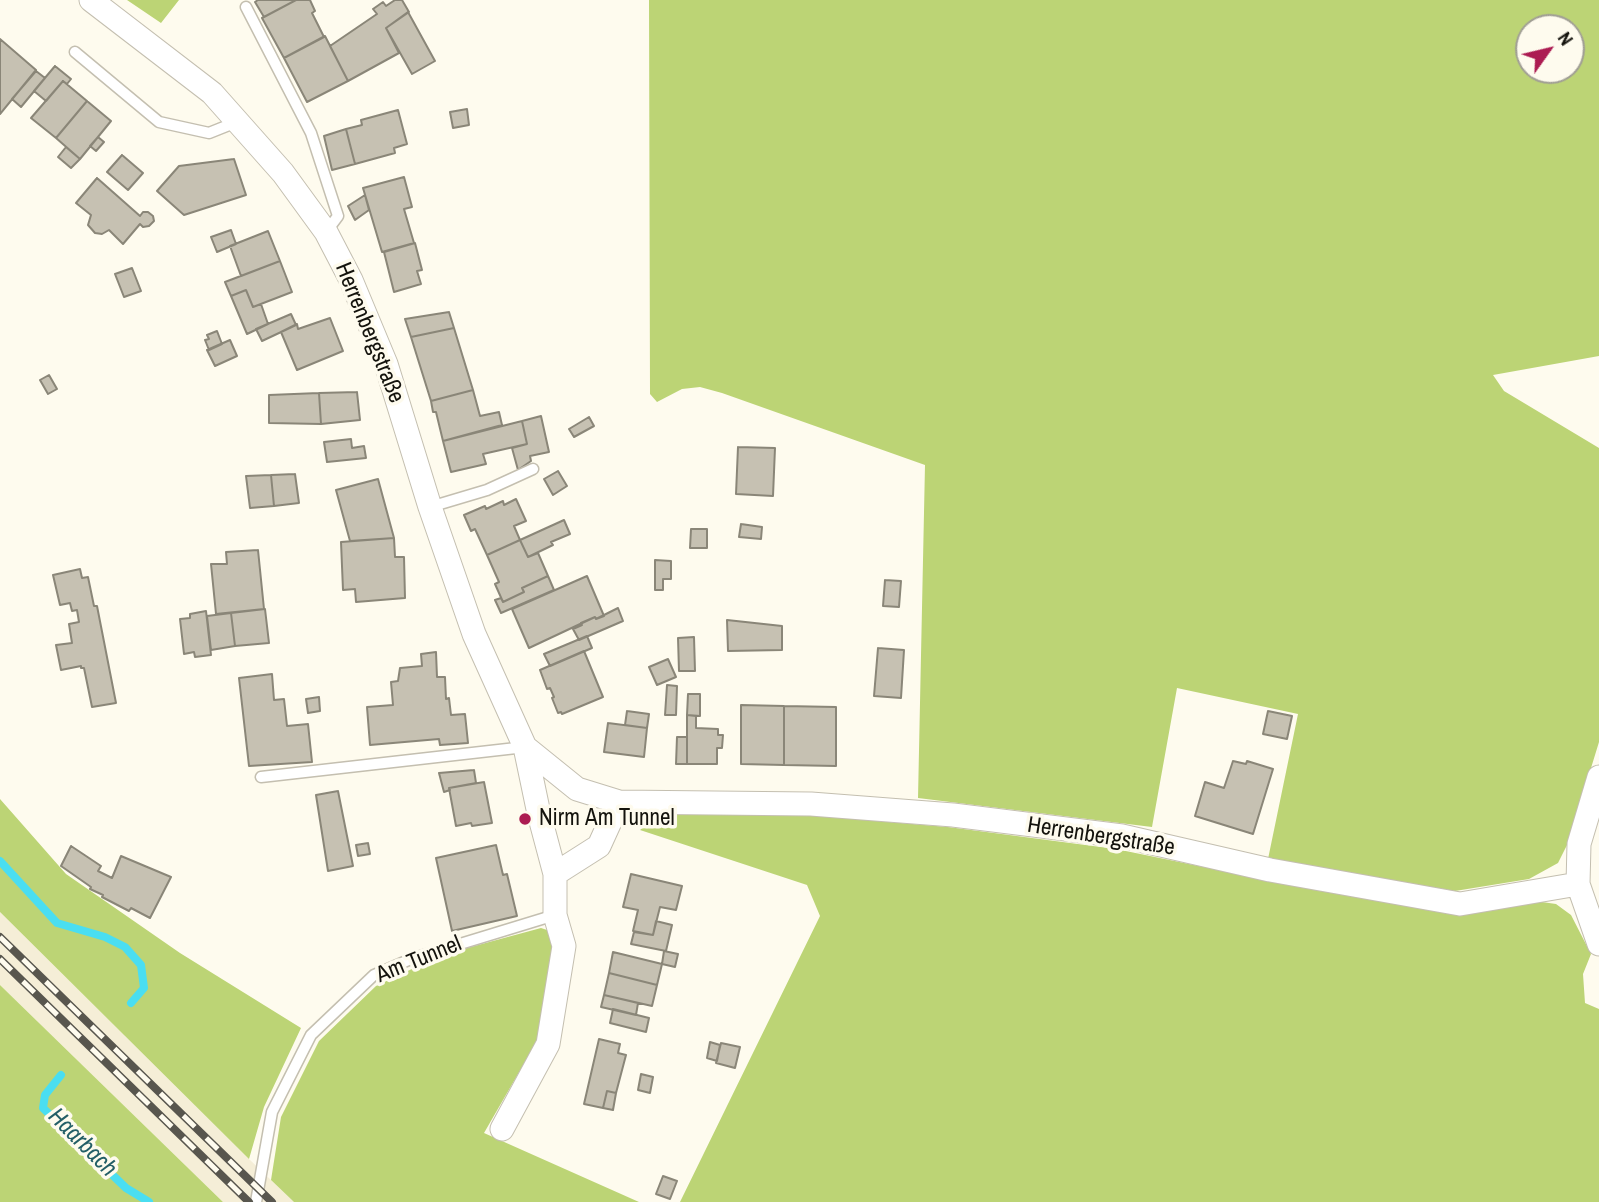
<!DOCTYPE html>
<meta charset="utf-8">
<style>
body{margin:0}
#map{position:relative;width:1599px;height:1202px;overflow:hidden;background:#fefbee;font-family:"Archivo Narrow",sans-serif}
canvas{display:block}
.north{position:absolute;left:1515px;top:14px;width:70px;height:70px;box-sizing:border-box;background:#fefbee;border:2px solid #a09e94;border-radius:50%;rotate:56deg;font-size:19px;font-weight:700;line-height:28px;text-align:center;color:#14130d}
.north::after{content:'';display:block;margin:auto;width:24px;height:32px;background:#ac1c52;clip-path:polygon(50% 0,100% 100%,50% 72%,0 100%)}
</style>
<div id="map">
<canvas width="1599" height="1202"></canvas>
<div class="north">N</div>
</div>
<script>
const ctx = document.querySelector('canvas').getContext('2d');
ctx.lineJoin = 'round';
function paint(path, color) { ctx.fillStyle = color; ctx.fill(path, 'evenodd'); }
const poly = rows => new Path2D(rows.map(r => 'M' + r).join(''));
function strokePath(path, color, width, dash) { ctx.strokeStyle = color; ctx.lineWidth = width; ctx.lineCap = dash ? 'butt' : 'round'; ctx.setLineDash(dash || []); ctx.stroke(path); }
function label(font, color, halo, rows, align = 'center') {
  ctx.font = font + ' "Archivo Narrow",sans-serif'; ctx.lineWidth = 7; ctx.setLineDash([]); ctx.textBaseline = 'middle'; ctx.strokeStyle = halo; ctx.fillStyle = color; for (const [text, x, y, turn = 0] of rows) {
    ctx.save(); ctx.translate(x, y); ctx.rotate((+turn || 0) * Math.PI / 180); ctx.textAlign = isNaN(turn) ? turn : align; if (halo) ctx.strokeText(text, 0, 0); ctx.fillText(text, 0, 0); ctx.restore();
  }
}
paint(poly([
 [0,912,249,1159,294,1202,223,1202,0,985]
]), '#f5eed7');
paint(poly([
 [127,0,179,0,161,23],
 [649,0,1599,0,1599,356,1493,375,1504,391,1599,448,1599,742,1568,843,1558,863,1529,879,1455,891,1268,859,1298,714,1177,688,1152,827,918,798,925,465,722,393,700,387,682,389,657,402,650,394],
 [1529,28,1571,28,1571,70,1529,70],
 [0,799,66,874,180,953,301,1028,264,1107,249,1159,0,912],
 [684,813,806,815,948,827,1116,849,1267,880,1457,914,1542,902,1556,904,1571,915,1591,954,1583,974,1585,1003,1599,1009,1599,1202,680,1202,820,916,807,885,640,830,651,820],
 [541,928,553,932,555,946,537,1041,484,1133,639,1202,294,1202,271,1180,281,1117,319,1041,376,986,414,968,467,948],
 [0,985,223,1202,0,1202]
]), '#bcd475');
strokePath(poly([
 [0,861,57,923,105,937,125,947,141,965,144,988,131,1003],
 [61,1075,45,1095,43,1108,126,1188,149,1202]
]), '#4adef1', 8);
const building = poly([
 [258,0,296,0,264,17,255,2,258,0],
 [296,0,310,0,315,11,312,13,324,37,284,58,262,18,296,0],
 [395,0,402,0,409,12,386,28,399,53,348,81,330,46,377,14,373,9,383,2,386,6,395,0],
 [408,12,435,61,412,74,386,28,408,12],
 [325,36,348,81,307,102,284,58,325,36],
 [0,39,36,70,0,114,0,39],
 [55,66,71,79,67,84,63,81,46,101,34,91,55,66],
 [36,71,45,78,21,107,12,99,36,71],
 [63,81,87,101,56,138,31,118,63,81],
 [87,101,111,121,80,159,56,138,87,101],
 [467,109,469,125,453,128,450,112,467,109],
 [398,110,407,144,394,148,395,153,355,164,346,129,362,125,361,120,398,110],
 [346,129,355,164,332,170,324,136,346,129],
 [98,137,104,142,96,151,90,146,98,137],
 [66,147,80,159,71,168,58,157,66,147],
 [122,155,143,173,128,190,107,172,122,155],
 [234,159,246,195,184,215,157,191,179,166,234,159],
 [404,177,412,207,404,209,414,243,382,252,363,188,404,177],
 [97,178,140,216,143,212,148,212,153,216,154,221,149,226,143,227,140,224,123,244,109,230,102,234,95,233,88,225,91,215,76,203,97,178],
 [365,195,369,210,355,220,348,206,365,195],
 [231,230,236,244,217,252,211,237,231,230],
 [268,231,280,261,241,276,230,246,268,231],
 [415,243,422,270,417,271,421,284,394,292,384,252,415,243],
 [280,261,292,292,253,307,246,290,231,296,225,282,280,261],
 [132,268,141,291,124,297,115,274,132,268],
 [246,290,253,307,261,304,268,324,247,334,231,296,246,290],
 [449,312,454,328,411,337,405,319,449,312],
 [291,314,296,325,262,341,256,329,291,314],
 [330,318,343,351,297,370,281,332,297,324,298,329,330,318],
 [454,328,473,390,431,401,411,337,454,328],
 [217,331,222,344,209,350,205,340,209,339,207,335,217,331],
 [230,340,237,356,215,366,207,350,230,340],
 [49,375,57,389,48,394,40,380,49,375],
 [473,390,480,416,499,412,502,425,443,441,436,412,433,412,431,401,473,390],
 [357,392,360,420,321,424,319,393,357,392],
 [319,393,321,424,269,423,269,395,319,393],
 [541,416,549,452,530,456,531,461,518,470,512,448,527,444,522,421,541,416],
 [589,417,594,426,574,437,569,429,589,417],
 [522,421,527,444,483,454,486,464,451,472,443,441,522,421],
 [351,439,352,448,364,446,366,458,327,462,324,442,351,439],
 [738,447,775,448,773,496,736,494,738,447],
 [558,471,567,486,553,495,544,479,558,471],
 [295,474,299,503,274,506,271,475,295,474],
 [271,475,274,506,250,508,246,476,271,475],
 [378,479,394,538,350,541,336,490,378,479],
 [516,499,526,521,514,526,520,540,487,555,475,529,471,531,464,515,485,506,486,509,503,501,504,505,516,499],
 [564,520,570,534,551,542,553,545,528,557,520,540,564,520],
 [741,524,762,527,761,539,739,537,741,524],
 [691,529,707,529,707,548,690,548,691,529],
 [394,538,395,557,404,557,405,598,356,602,355,589,343,590,341,542,394,538],
 [520,540,528,557,538,553,548,576,522,588,524,592,503,602,495,584,499,582,487,555,520,540],
 [258,550,264,609,216,614,211,564,227,564,226,552,258,550],
 [655,560,671,561,671,579,663,579,663,590,655,590,655,560],
 [80,569,82,578,88,577,94,606,97,606,116,703,92,707,84,668,81,668,81,666,61,670,56,645,72,643,69,624,79,622,77,610,72,611,70,603,60,605,53,575,80,569],
 [548,576,554,590,501,613,495,600,501,598,503,602,524,592,522,588,548,576],
 [587,576,604,616,596,619,595,617,529,648,512,609,587,576],
 [885,580,901,581,899,607,883,606,885,580],
 [618,608,623,621,579,640,573,629,582,625,581,623,595,617,596,619,618,608],
 [265,609,269,643,235,646,231,613,265,609],
 [206,611,211,655,195,657,194,652,184,654,180,619,190,618,190,614,206,611],
 [231,613,235,646,211,650,207,616,231,613],
 [727,620,782,626,782,650,728,651,727,620],
 [587,636,592,648,550,666,544,654,587,636],
 [694,637,695,671,679,671,678,638,694,637],
 [878,648,904,650,901,698,874,696,878,648],
 [584,651,603,697,562,714,561,712,558,713,552,698,554,697,550,688,547,689,540,670,584,651],
 [436,652,437,677,445,677,446,699,449,698,451,715,465,714,468,743,440,745,439,739,370,745,367,707,393,705,391,682,398,681,400,668,422,666,421,654,436,652],
 [668,659,676,677,657,685,649,667,668,659],
 [272,674,274,700,284,699,287,726,308,724,312,762,249,766,239,678,272,674],
 [667,685,677,686,676,715,665,715,667,685],
 [688,694,700,694,700,716,687,715,688,694],
 [319,697,320,711,308,713,306,699,319,697],
 [741,705,784,706,784,765,741,764,741,705],
 [784,706,836,707,836,766,784,765,784,706],
 [627,711,649,714,647,728,625,725,627,711],
 [1268,711,1292,716,1287,739,1263,734,1268,711],
 [687,715,696,716,696,728,718,729,718,735,723,735,722,748,717,748,717,764,687,764,687,715],
 [608,723,647,728,644,757,604,752,608,723],
 [677,737,687,737,687,764,676,764,677,737],
 [1233,761,1246,764,1247,761,1273,769,1253,834,1195,816,1205,782,1224,788,1233,761],
 [474,770,476,783,449,788,450,790,444,792,439,773,474,770],
 [484,782,492,823,472,826,471,823,456,826,449,788,484,782],
 [338,791,353,866,328,871,316,795,338,791],
 [368,843,370,854,358,856,356,845,368,843],
 [496,845,503,875,507,874,517,916,452,931,436,858,496,845],
 [71,846,101,866,98,871,112,878,121,856,171,877,150,918,131,908,129,911,102,897,103,895,90,889,91,887,61,866,71,846],
 [631,874,682,886,676,910,660,907,653,935,633,931,638,910,623,907,631,874],
 [656,921,672,925,666,951,631,944,634,932,653,935,656,921],
 [664,951,678,954,675,967,662,964,664,951],
 [613,952,662,964,657,985,609,973,613,952],
 [609,973,657,985,652,1006,604,995,609,973],
 [604,995,638,1003,636,1015,601,1007,604,995],
 [613,1009,649,1018,646,1032,610,1023,613,1009],
 [599,1039,620,1044,618,1053,626,1055,616,1093,607,1091,603,1108,584,1104,599,1039],
 [710,1042,720,1045,717,1061,707,1058,710,1042],
 [721,1043,740,1047,735,1068,716,1063,721,1043],
 [641,1074,653,1077,650,1093,638,1090,641,1074],
 [607,1091,616,1093,613,1110,603,1108,607,1091],
 [663,1176,677,1181,670,1199,656,1194,663,1176]
]);
paint(building, '#c6c1b2');
strokePath(building, '#8a8678', 2);
const lane = poly([
 [246,7,311,133,338,216,326,232],
 [75,52,159,122,209,133,239,121],
 [430,507,487,490,533,469],
 [261,777,525,747],
 [256,1202,272,1112,311,1035,374,975,411,959,555,915]
]);
const street = poly([
 [91,0,212,93,283,173,326,232,351,280,386,364,430,507,474,634,525,747,539,814,555,874,599,846,619,802],
 [525,747,577,789,619,802,811,804,953,815,1122,836,1270,870,1460,904,1578,884],
 [1599,777,1579,844,1578,884,1599,944],
 [502,1129,548,1044,564,946,555,915,555,874]
]);
strokePath(lane, '#c4bfb0', 13);
strokePath(street, '#c4bfb0', 25);
strokePath(lane, '#fff', 10);
strokePath(street, '#fff', 23);
const rail = poly([
 [0,937,272,1202],
 [0,959,249,1202]
]);
strokePath(rail, '#58564e', 8);
strokePath(rail, '#fefbee', 5, [16]);
for (const [x, y, r, color] of [
 [525,819,7,"#ac1c52"]
]) { const dot = new Path2D(); dot.arc(x, y, r, 0, 2 * Math.PI); ctx.fillStyle = color; ctx.fill(dot); strokePath(dot, '#fefbee', 2.5); }
label('23px', '#14130d', '#fefbee', [
 ["Herrenbergstraße",369,333,68],
 ["Herrenbergstraße",1101,837,9],
 ["Am Tunnel",419,960,-22]
]);
label('23px', '#14130d', '#fefbee', [
 ["Nirm Am Tunnel",539,819]
], 'left');
label('italic 24px', '#245f67', '#fefbee', [
 ["Haarbach",82,1143,45]
]);
</script>
